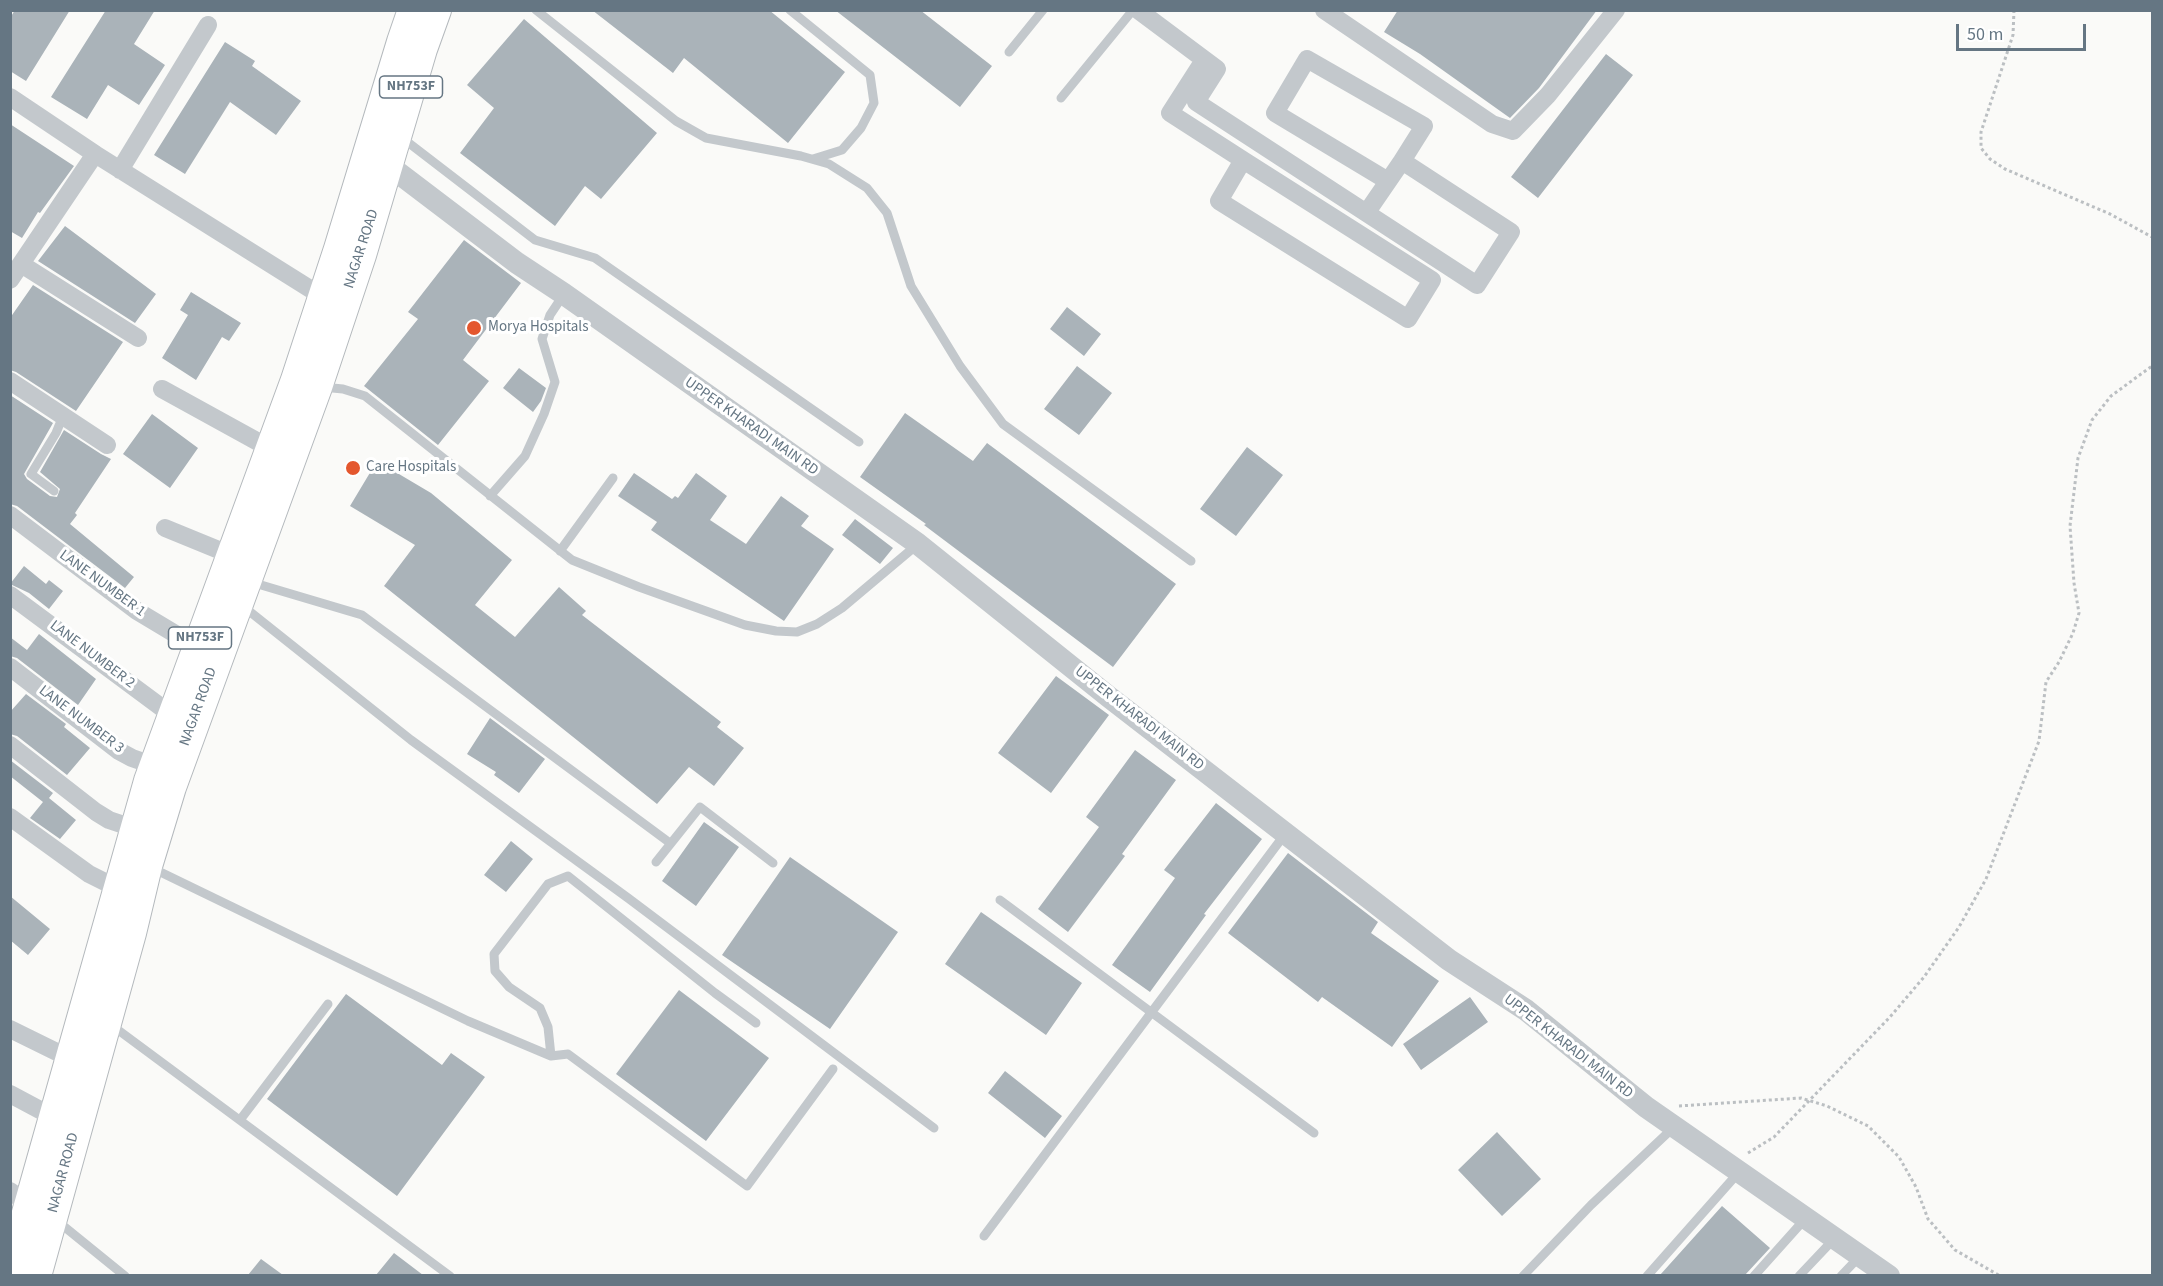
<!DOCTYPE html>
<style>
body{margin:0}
#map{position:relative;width:2163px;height:1286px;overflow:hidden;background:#fafaf8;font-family:"Source Sans 3",sans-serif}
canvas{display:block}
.frame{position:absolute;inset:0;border:12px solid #657683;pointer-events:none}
.scale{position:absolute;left:1956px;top:24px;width:130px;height:27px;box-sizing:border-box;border:3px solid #657683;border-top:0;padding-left:8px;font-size:18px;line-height:21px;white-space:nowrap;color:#657683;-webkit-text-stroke:4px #fff;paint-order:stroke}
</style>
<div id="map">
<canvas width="2163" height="1286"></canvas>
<div class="frame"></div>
<div class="scale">50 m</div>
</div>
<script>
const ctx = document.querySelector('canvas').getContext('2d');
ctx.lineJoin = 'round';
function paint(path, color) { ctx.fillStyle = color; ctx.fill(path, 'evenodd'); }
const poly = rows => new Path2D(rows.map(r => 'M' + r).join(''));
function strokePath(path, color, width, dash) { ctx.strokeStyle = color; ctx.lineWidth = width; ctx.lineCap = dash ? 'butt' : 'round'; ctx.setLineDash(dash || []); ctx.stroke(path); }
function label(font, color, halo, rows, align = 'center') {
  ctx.font = font + ' "Source Sans 3",sans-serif'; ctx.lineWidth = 6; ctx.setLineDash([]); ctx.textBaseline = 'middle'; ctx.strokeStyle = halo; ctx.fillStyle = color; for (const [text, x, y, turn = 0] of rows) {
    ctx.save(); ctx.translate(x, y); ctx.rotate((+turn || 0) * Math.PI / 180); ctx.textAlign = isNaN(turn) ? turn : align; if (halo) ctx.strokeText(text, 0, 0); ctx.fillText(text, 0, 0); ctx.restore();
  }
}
paint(poly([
 [15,10,70,10,26,81,10,71,10,18],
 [106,10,155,10,134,44,165,65,139,105,108,85,87,119,51,97],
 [592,10,769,10,845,72,788,143,684,58,673,73],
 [835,10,920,10,992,66,960,107],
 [1398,10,1597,10,1539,88,1510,118,1420,54,1384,32],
 [524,19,657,133,601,199,585,186,555,226,460,153,494,108,467,85],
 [225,42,255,61,252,66,301,101,276,135,230,102,185,174,154,155],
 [1606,54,1633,75,1538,198,1511,177],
 [10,124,74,166,40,213,38,212,22,238,10,231],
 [65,226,156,294,135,323,38,261],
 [464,240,521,283,463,360,489,381,438,445,364,386,418,319,408,312],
 [33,285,123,342,76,411,16,372,10,370,10,318],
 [191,292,241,323,229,341,222,337,196,380,162,358,188,315,180,310],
 [1067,307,1101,334,1084,356,1050,329],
 [1077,366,1112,393,1079,435,1044,409],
 [519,368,546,388,541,401,533,412,503,388],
 [10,395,53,423,24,474,27,479,50,496,57,497,60,489,40,472,64,430,101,454,111,459,75,513,77,515,70,524,134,577,125,588,17,506,10,504],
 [905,413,973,461,987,443,1176,584,1113,667,924,525,926,524,860,477],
 [152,414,198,448,170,488,123,454],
 [1247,447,1283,475,1236,536,1200,509],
 [377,461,431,493,512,560,475,605,515,637,559,587,586,611,582,615,721,722,717,727,744,748,714,786,689,767,657,804,384,586,415,545,350,506],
 [634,473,672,499,675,496,678,498,696,473,727,496,710,520,746,544,781,496,809,516,801,526,834,549,784,621,651,530,657,522,618,496],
 [855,519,893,548,880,564,842,535],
 [24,566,46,584,49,580,63,591,49,609,29,593,10,584],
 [39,634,96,679,78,705,17,658,10,656,10,637,27,650],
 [1056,676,1109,715,1051,793,998,753],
 [26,694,66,724,64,727,90,748,67,775,17,736,10,734,10,712],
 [490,718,545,759,519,793,494,775,496,772,467,754],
 [1135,750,1176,780,1122,854,1125,856,1068,932,1038,909,1099,827,1086,817],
 [10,760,53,793,49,798,76,820,60,839,30,818,43,802,10,776],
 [1216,803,1262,839,1204,914,1206,915,1150,992,1112,965,1175,878,1164,870],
 [704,822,739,847,696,906,662,881],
 [511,841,533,859,506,892,484,875],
 [1288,853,1378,922,1371,933,1439,981,1392,1047,1322,997,1318,1002,1228,933],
 [790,857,898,932,830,1029,722,955],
 [10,896,50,929,28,955,10,940],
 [981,912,1082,983,1046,1035,945,964],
 [679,990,769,1058,706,1141,616,1074],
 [346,994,442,1065,451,1053,485,1077,397,1196,267,1099],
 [1470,997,1488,1022,1421,1070,1403,1044],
 [1005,1071,1062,1116,1045,1138,988,1093],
 [1497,1132,1541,1179,1502,1216,1458,1170],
 [1722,1206,1770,1248,1745,1275,1660,1275],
 [394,1253,423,1275,376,1275],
 [261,1259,283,1275,248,1275]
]), '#aab3b9');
const trunk = poly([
 [10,1273,149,781,296,380,339,249,402,42,413,10],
 [36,1276,131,933,147,866,171,787,317,387,361,255,422,49,436,10]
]);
strokePath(trunk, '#b4b9bd', 32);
strokePath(poly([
 [2014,10,2013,35,1981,132,1981,148,1990,159,2005,169,2110,214,2152,237],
 [1679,1106,1801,1098,1827,1106,1868,1126,1899,1157,1916,1187,1928,1219,1942,1235,1955,1250,2000,1276],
 [1748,1153,1774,1137,1890,1017,1924,977,1959,927,1986,879,2039,741,2046,682,2059,662,2073,633,2079,613,2074,583,2070,526,2078,458,2092,420,2111,396,2152,366]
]), '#bbbfc2', 3, [3, 3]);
strokePath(poly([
 [536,10,676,121,706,138,801,156,829,164,867,188,887,213,911,286,960,366,1003,424,1191,561],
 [790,10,870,75,874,103,861,128,842,150,813,159],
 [1009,52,1043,10],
 [1061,98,1133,10],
 [401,137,535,240,595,258,859,442],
 [322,387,343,389,365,396,572,560,639,587,745,625,776,631,797,632,817,624,842,608,918,544],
 [54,491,31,474,56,433,63,416],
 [490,496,525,456,544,414,555,382,542,339,550,315,564,294],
 [560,551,613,478],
 [251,582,362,615,670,843],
 [243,603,249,611,411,740,628,898,934,1128],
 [656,862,700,807,773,863],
 [152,868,468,1021,551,1056,568,1054,747,1186,833,1069],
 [1000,900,1314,1133],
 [110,1024,450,1276],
 [551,1056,548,1027,540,1008,509,987,495,971,494,954,548,884,568,876,715,993,756,1023],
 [240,1120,328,1004],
 [56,1220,125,1276],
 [984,1236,1285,834],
 [1523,1276,1591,1205,1674,1127],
 [1647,1276,1739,1172],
 [1754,1276,1805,1219],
 [1799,1276,1834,1239],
 [1841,1276,1860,1256]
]), '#c3c8cc', 9);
strokePath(poly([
 [1138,10,1217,69,1196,102,1477,285,1511,232,1402,161,1367,212],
 [1324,10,1492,124,1513,131,1548,95,1616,10],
 [1204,60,1170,113,1243,160,1219,201,1408,319,1432,280,1243,160],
 [10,97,95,154,323,297],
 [120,170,208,25],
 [1388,181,1275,113,1307,59,1424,126,1402,161],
 [21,264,138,338],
 [10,280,95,154],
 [10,381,107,445],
 [162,389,271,449],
 [10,515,137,611,197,647],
 [165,528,231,555],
 [10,595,173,716],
 [10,667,119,751,132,758,155,766],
 [10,745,96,812,109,820,136,829],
 [10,817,89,874,119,889],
 [10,1029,71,1059],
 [10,1094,55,1118],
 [10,1191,31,1206]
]), '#c3c8cc', 18);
strokePath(poly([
 [388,165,517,263,564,294,918,544,1109,697,1449,960,1526,1010,1646,1107,1889,1276]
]), '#c3c8cc', 22);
strokePath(trunk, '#fff', 30);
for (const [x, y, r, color] of [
 [474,328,8,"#e4572e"],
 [353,468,8,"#e4572e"]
]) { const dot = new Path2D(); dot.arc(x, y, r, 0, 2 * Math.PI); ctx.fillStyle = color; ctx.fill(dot); strokePath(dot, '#fff', 2); }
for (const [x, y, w] of [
 [411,87,63],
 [200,638,63]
]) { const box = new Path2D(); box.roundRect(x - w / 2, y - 11, w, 22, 4.5); ctx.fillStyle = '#fff'; ctx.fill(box); strokePath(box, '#657683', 1.5); }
label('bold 14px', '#657683', null, [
 ["NH753F",411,87],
 ["NH753F",200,638]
]);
label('15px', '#657683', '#fff', [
 ["NAGAR ROAD",362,249,-72],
 ["UPPER KHARADI MAIN RD",751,427,35],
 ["LANE NUMBER 1",102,584,36],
 ["LANE NUMBER 2",92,655,37],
 ["NAGAR ROAD",199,707,-70],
 ["UPPER KHARADI MAIN RD",1139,719,38],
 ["LANE NUMBER 3",81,720,37],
 ["UPPER KHARADI MAIN RD",1568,1047,38],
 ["NAGAR ROAD",64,1173,-75]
]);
label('15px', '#657683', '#fff', [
 ["Morya Hospitals",488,328],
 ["Care Hospitals",366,468]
], 'left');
</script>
